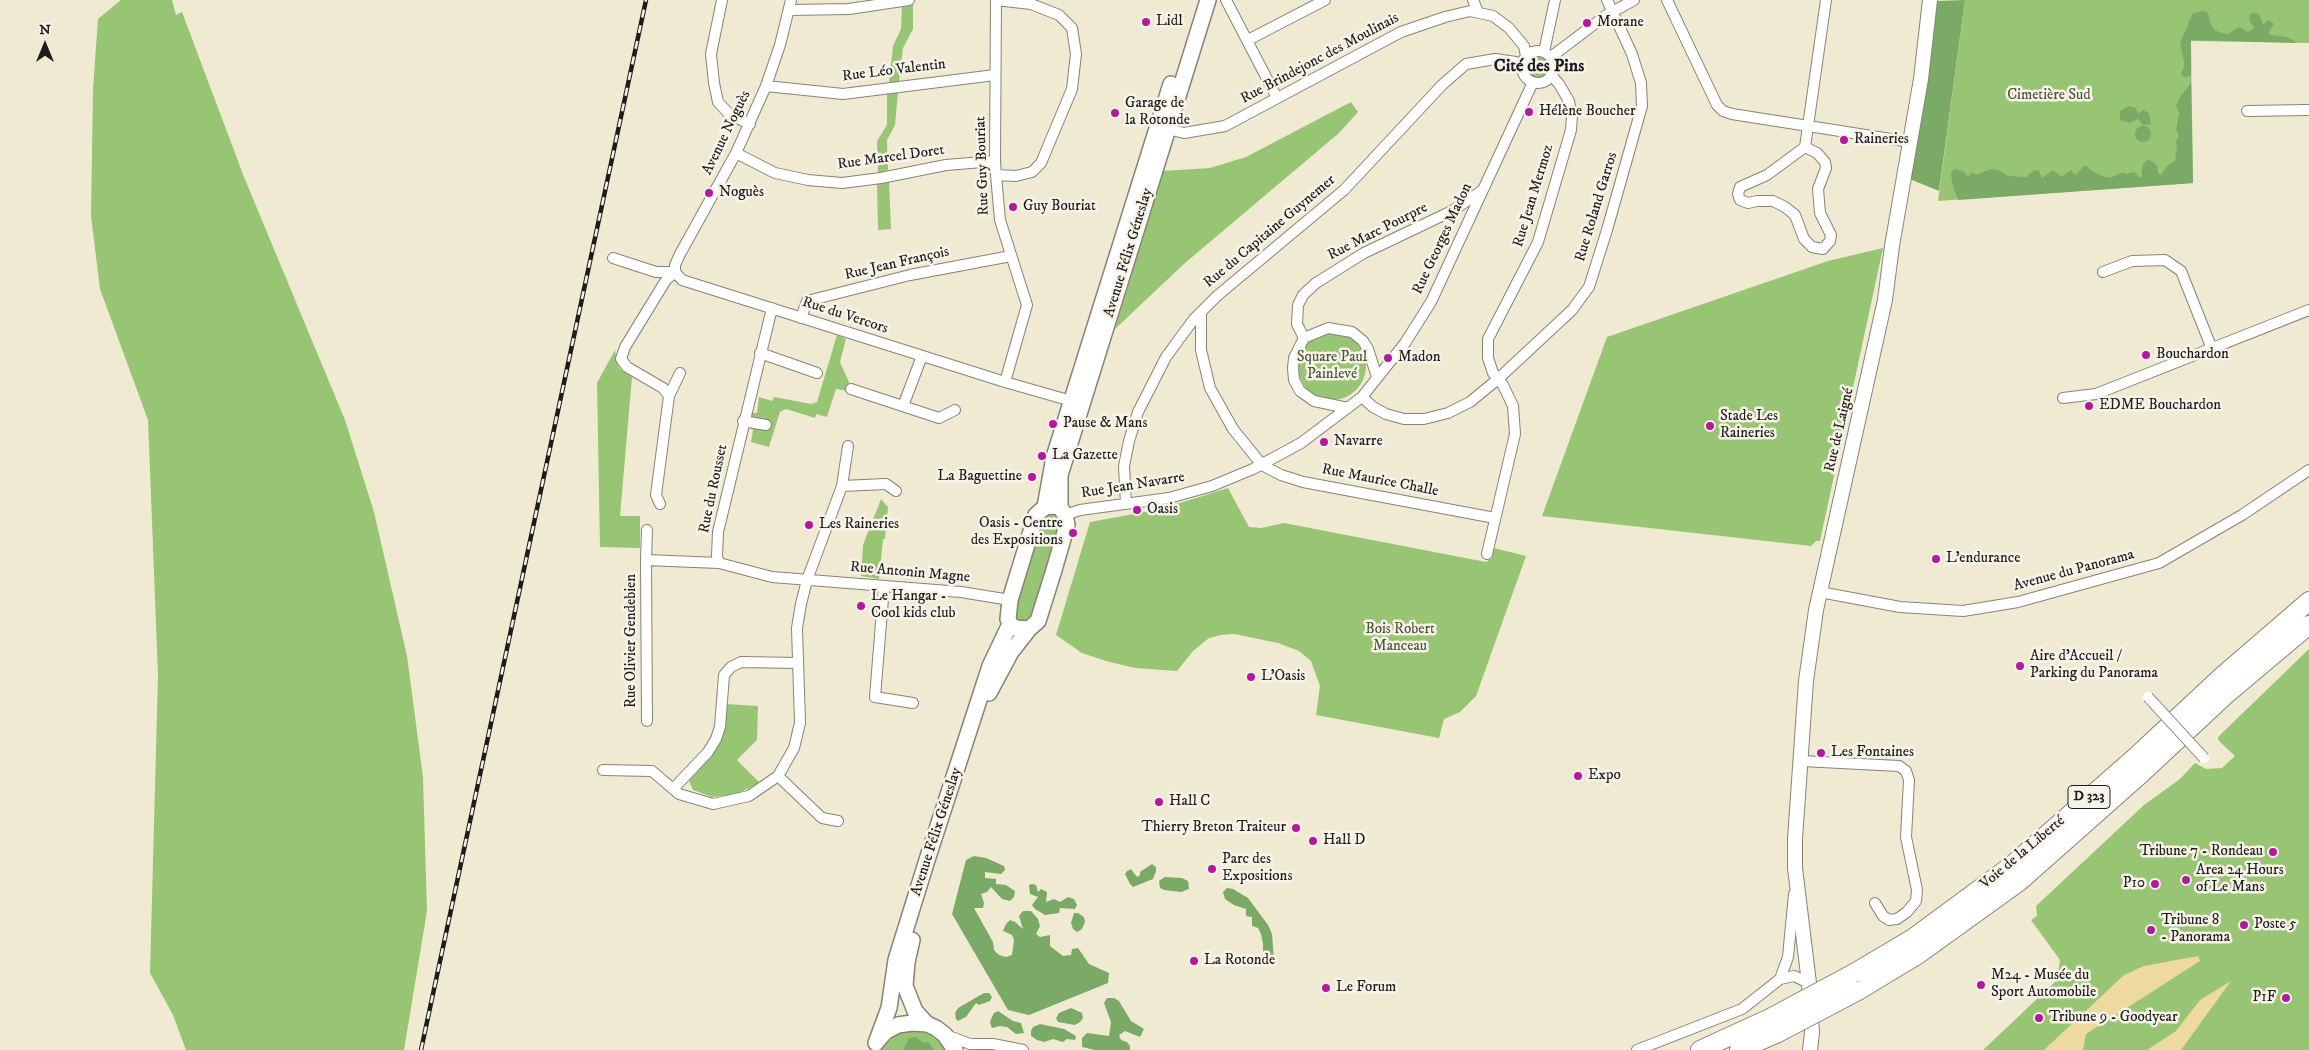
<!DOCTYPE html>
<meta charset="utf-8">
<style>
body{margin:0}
#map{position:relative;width:2309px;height:1050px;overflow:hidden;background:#f0ead3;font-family:"IM FELL DW Pica",serif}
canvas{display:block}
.north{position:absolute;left:20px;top:20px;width:50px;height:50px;-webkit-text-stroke:4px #f7f3e8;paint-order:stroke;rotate:0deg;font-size:14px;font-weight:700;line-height:20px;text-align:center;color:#1c1c1c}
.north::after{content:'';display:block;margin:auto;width:18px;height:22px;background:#1c1c1c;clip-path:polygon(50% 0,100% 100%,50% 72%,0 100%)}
</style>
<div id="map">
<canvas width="2309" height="1050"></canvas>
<div class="north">N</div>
</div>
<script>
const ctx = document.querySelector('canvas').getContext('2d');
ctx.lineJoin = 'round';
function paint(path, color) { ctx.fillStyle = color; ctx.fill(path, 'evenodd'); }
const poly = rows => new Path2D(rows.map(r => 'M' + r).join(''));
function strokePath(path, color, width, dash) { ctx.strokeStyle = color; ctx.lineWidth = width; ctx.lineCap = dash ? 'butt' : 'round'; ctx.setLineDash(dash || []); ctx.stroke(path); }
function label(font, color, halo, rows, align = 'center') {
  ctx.font = font + ' "IM FELL DW Pica",serif'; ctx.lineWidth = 5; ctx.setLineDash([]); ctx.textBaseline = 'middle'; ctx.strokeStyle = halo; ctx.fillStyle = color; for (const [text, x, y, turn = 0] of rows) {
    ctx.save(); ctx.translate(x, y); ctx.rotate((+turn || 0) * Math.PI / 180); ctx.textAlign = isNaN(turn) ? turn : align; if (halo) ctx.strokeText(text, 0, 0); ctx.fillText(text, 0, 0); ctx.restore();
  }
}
paint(poly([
 [121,0,172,0,176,15,182,12,244,177,345,420,374,512,407,656,423,777,427,911,404,1050,186,1050,173,1015,150,973,158,675,148,420,100,289,91,216,93,89,98,19],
 [1965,0,2309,0,2309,43,2191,41,2193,183,1938,201],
 [913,3,913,29,903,48,899,81,889,83,893,46,901,29,902,5],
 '1527 67a11 11 0 1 1 22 0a11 11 0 1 1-22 0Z',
 [898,92,895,125,887,140,888,170,878,173,877,141,887,125,887,94],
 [1351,102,1358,112,1339,133,1185,263,1115,329,1163,171,1210,168,1246,157],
 [889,181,891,229,878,230,877,182],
 [1883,248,1820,541,1816,541,1811,546,1542,516,1607,337,1828,261],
 '1298 366a34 34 0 1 1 68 0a34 34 0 1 1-68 0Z',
 [837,335,846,339,840,362,849,382,848,391,836,389,827,417,816,414,815,418,786,409,780,412,769,447,751,442,753,430,748,427,751,413,757,413,759,397,772,401,774,397,811,404,817,402],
 [615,350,617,363,620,369,632,377,620,516,640,516,640,548,600,547,597,383],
 [1228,488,1249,527,1261,528,1284,523,1486,562,1492,558,1494,548,1526,556,1476,696,1460,712,1444,719,1439,738,1316,715,1320,686,1311,661,1299,651,1278,643,1234,634,1221,635,1209,638,1193,651,1177,671,1135,668,1106,661,1082,653,1056,635,1090,522,1161,509],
 [881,499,888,507,885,539,883,539,879,579,861,576,863,545],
 [1049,511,1058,515,1061,525,1030,621,1023,622,1016,618,1014,612,1039,518],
 [2309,649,2309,1050,1983,1050,2057,980,2060,960,2031,920,2037,916,2036,906,2144,805,2180,779,2195,763,2206,769,2222,768,2235,756,2219,741,2218,737],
 [726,704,758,706,757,740,737,760,760,783,736,794,712,797,693,790,689,781,711,756],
 [907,1031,923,1032,935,1037,946,1050,882,1050,885,1044,895,1036]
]), '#98c573');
paint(poly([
 [1965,0,1939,191,1912,180,1910,177,1929,74,1937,1],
 [2203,11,2208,13,2210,23,2215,30,2221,33,2228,34,2239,27,2248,32,2255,28,2250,22,2249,15,2254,13,2259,14,2263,24,2269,20,2274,24,2269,32,2270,35,2287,37,2298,43,2191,40,2191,76,2184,77,2181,73,2184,67,2184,61,2180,43,2193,13],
 [2191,83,2193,183,1958,200,1952,183,1951,173,1954,169,1963,171,1968,177,1973,172,1976,175,1991,169,1998,170,2008,176,2026,177,2034,170,2039,171,2042,178,2053,170,2062,177,2071,170,2075,175,2084,166,2087,166,2090,170,2104,177,2110,178,2123,172,2126,174,2134,172,2140,178,2142,176,2142,166,2148,159,2157,165,2158,173,2161,175,2167,166,2176,160,2175,154,2177,151,2176,141,2179,136,2176,130,2179,113,2176,105,2180,97],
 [2129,106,2136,108,2138,114,2143,110,2149,113,2151,124,2143,125,2138,119,2130,123,2120,120,2120,111],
 '2135 134a8 8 0 1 1 16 0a8 8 0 1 1-16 0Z',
 [974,856,986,858,1004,866,1005,870,1001,874,985,872,985,878,996,879,996,884,1006,885,1015,891,1014,897,1010,901,1002,899,991,887,987,892,981,894,984,903,983,908,974,908,993,942,994,950,999,955,1006,957,1012,955,1014,940,1012,935,1003,931,1006,924,1010,920,1015,922,1023,929,1019,916,1023,911,1031,911,1038,919,1040,926,1036,934,1040,937,1050,935,1050,946,1063,956,1071,955,1072,949,1078,948,1089,964,1109,973,1108,983,1029,1015,1008,1010,952,914,966,860],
 [1152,864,1156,867,1156,871,1153,879,1133,887,1130,884,1125,874,1127,871,1131,869,1137,877,1140,875,1140,872],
 [1165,877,1182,878,1188,881,1189,889,1181,892,1164,890,1160,888,1159,881],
 [1032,884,1036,885,1038,892,1041,889,1047,892,1046,902,1054,899,1060,902,1068,897,1074,899,1077,905,1075,909,1060,908,1059,913,1045,915,1035,909,1032,905,1038,897,1030,894,1029,885],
 [1227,888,1233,889,1248,898,1268,925,1272,934,1274,960,1263,959,1263,944,1261,934,1258,928,1252,926,1252,917,1246,916,1246,909,1234,905,1225,899,1223,892],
 [1074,913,1078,913,1084,917,1085,922,1082,929,1077,932,1073,929,1071,923],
 [984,993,989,993,992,997,990,1001,979,1005,976,1003,966,1017,958,1021,956,1019,955,1013,958,1008],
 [1107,998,1114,998,1119,1001,1131,1021,1144,1029,1140,1037,1125,1031,1119,1035,1121,1040,1127,1042,1130,1046,1130,1050,1095,1050,1082,1047,1082,1038,1087,1033,1109,1036,1111,1022,1104,1003],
 [1071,1008,1082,1013,1083,1018,1080,1022,1075,1025,1058,1022,1056,1018,1059,1013],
 [998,1011,1013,1021,1021,1023,1024,1033,1016,1034,1007,1027,1000,1026,992,1028,990,1023,991,1019,994,1013],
 [1040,1024,1064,1029,1076,1036,1075,1040,1067,1039,1063,1042,1053,1039,1044,1042,1037,1040,1031,1036,1031,1031,1033,1027],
 [915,1037,924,1043,928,1042,934,1050,903,1050,909,1038]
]), '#7aaa65');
paint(poly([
 [2198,956,2200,961,2086,1034,2083,1050,2044,1050,2124,975,2144,966],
 [2231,981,2181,1050,2147,1050,2176,1031,2200,1000]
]), '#eeda9e');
const street = poly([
 [722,0,711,54,714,83,718,102,730,115,750,124],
 [1226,0,1277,98],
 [1473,0,1478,12],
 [1667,0,1717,105,1723,111,1732,114,1910,142],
 [789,10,849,9,909,0],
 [1248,40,1325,0],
 '1522 67a16 16 0 1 1 32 0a16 16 0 1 1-32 0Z',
 [1544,52,1555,0],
 [1551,57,1605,16,1634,0],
 [766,86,843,94,995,75],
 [2247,111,2309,110],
 [1163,128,1184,133,1225,126,1401,32,1445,17,1470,11,1493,16,1509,28,1524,46,1526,56],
 [1805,147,1817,153,1825,162,1826,168,1818,189,1820,213,1831,235,1830,241,1823,249,1812,247,1804,239,1795,215,1785,207,1773,201,1757,201,1748,203,1740,200,1738,194,1740,187,1767,175,1805,147,1826,0],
 [736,153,775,173,808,180,842,183,881,178,946,165,995,161],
 [996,175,1016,176,1032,172,1041,163,1072,89,1076,54,1072,28,1059,15,1031,4,996,0,995,161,996,175,1000,220,1027,305,1005,382],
 [613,258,656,272,675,272,682,280,1005,382,1075,402],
 [675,272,675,265,680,254,736,153,766,86,780,45,791,0],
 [2103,272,2132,261,2165,260,2181,271,2212,349],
 [1201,312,1201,350,1210,388,1233,429,1262,465,1281,475,1303,482,1495,518],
 [801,318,807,301,910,275,1011,256],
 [1304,338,1297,324,1298,305,1303,295,1316,283,1364,253,1452,211,1483,190],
 [760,353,817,373],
 [851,389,939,418,955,410],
 [669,396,680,373],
 [1362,397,1373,407,1386,414,1404,419,1424,419,1448,413,1470,402,1498,379,1572,310,1589,287,1607,230,1642,106,1641,83,1632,54,1607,0],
 [2063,398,2096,394,2309,310],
 [903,406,922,356],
 [1348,408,1314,401,1300,391,1294,380,1293,368,1294,358,1304,338,1328,328,1352,332,1363,341,1368,349,1377,377],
 [743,421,766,425],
 [842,486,848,446],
 [660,504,656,495,669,396,663,388,627,367,621,359,625,347,666,280,675,272],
 [1126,504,1124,466,1129,441,1138,412,1166,357,1194,319,1217,296,1344,190,1442,85,1466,64,1495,59,1516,62,1522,67],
 [1065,515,1080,510,1169,498,1212,486,1253,469,1301,443,1362,397,1405,343,1431,302,1533,82],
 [1487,554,1515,434,1513,406,1503,385,1493,373,1488,358,1488,339,1538,242,1571,130,1572,116,1569,101,1559,84,1552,76],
 [646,560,647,530],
 [719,563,717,556,718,532,772,308],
 [884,586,875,697,913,703],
 [1820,592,1900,607,1963,611,2018,602,2159,563,2242,515,2309,470],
 [647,721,646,560,719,563,772,577,961,592,1010,600],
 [1802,761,1899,766,1906,771,1909,780,1906,837,1917,890,1916,901,1907,912,1897,919,1889,920,1883,916,1875,903],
 [603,770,652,771,679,794,713,804,749,796,778,776,794,748,800,723,797,628,801,604,807,580,842,486,886,484,896,491],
 [778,776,822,818,838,821],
 [673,789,708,752,716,739,720,727,724,675,731,667,741,662,798,663],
 [1780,979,1794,976,1809,983],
 [946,1035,970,1044,993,1044,1023,1050],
 [1637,1050,1742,1009,1780,979,1788,957,1794,894]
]);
const secondary = poly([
 [1810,1050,1812,1032,1809,983,1795,868,1795,839,1806,681,1816,610,1885,300,1892,246,1921,79,1930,0]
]);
const primary = poly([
 [1052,506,1060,507,1065,515,1067,525,1054,570,1038,621,1029,629,1015,628,1010,624,1008,619,1010,600,1036,515,1045,507,1052,506],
 [1045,507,1054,457,1171,84],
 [1060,507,1060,475,1208,0],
 [989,693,1011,652,1029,629],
 [912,940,907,962,905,986,915,1011,927,1024],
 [878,1040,885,1032,898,1025,912,1023,927,1024,936,1028,945,1035,955,1050],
 [876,1043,889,1008,896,960,927,860,990,666,1010,624]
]);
const highway = poly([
 [1854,973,1913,938,2012,865,2133,759,2222,676,2309,601],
 [1858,991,1919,954,2019,882,2141,774,2228,693,2309,625],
 [1700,1050,1770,1018],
 [1739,1050,1778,1033]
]);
strokePath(street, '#868378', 12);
strokePath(secondary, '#868378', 16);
strokePath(primary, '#868378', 18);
strokePath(highway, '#868378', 20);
strokePath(street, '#fff', 10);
strokePath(secondary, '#fff', 14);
strokePath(primary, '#fff', 15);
strokePath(highway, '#fff', 18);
const rail = poly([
 [421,1050,646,0]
]);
strokePath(rail, '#1c1c1c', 4.5);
strokePath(rail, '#f7f3e8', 2.5, [8]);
const streetBridge = poly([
 [2148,697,2204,758]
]);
const highwayBridge = poly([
 [1770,1018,1854,973],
 [1778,1033,1858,991]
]);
strokePath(streetBridge, '#868378', 12, []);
strokePath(highwayBridge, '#868378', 20, []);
strokePath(streetBridge, '#fff', 10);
strokePath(highwayBridge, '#fff', 18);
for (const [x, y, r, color] of [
 [1146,22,5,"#b5179e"],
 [1587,23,5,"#b5179e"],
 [1529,112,5,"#b5179e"],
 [1115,113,5,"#b5179e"],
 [1844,140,5,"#b5179e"],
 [709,193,5,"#b5179e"],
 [1013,207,5,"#b5179e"],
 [2146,355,5,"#b5179e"],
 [1388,358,5,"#b5179e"],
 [2089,406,5,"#b5179e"],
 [1053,424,5,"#b5179e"],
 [1710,426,5,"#b5179e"],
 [1324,442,5,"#b5179e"],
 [1042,456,5,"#b5179e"],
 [1032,477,5,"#b5179e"],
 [1137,510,5,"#b5179e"],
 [809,525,5,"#b5179e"],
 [1073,533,5,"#b5179e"],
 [1936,559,5,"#b5179e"],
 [861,606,5,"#b5179e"],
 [2020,666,5,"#b5179e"],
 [1251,677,5,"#b5179e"],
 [1821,753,5,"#b5179e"],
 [1578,776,5,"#b5179e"],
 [1159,802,5,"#b5179e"],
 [1296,828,5,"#b5179e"],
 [1313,841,5,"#b5179e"],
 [2273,852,5,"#b5179e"],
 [1212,869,5,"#b5179e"],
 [2186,880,5,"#b5179e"],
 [2155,884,5,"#b5179e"],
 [2244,925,5,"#b5179e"],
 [2151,930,5,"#b5179e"],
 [1194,961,5,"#b5179e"],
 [1981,985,5,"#b5179e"],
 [1326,988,5,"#b5179e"],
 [2286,998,5,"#b5179e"],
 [2039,1018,5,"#b5179e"]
]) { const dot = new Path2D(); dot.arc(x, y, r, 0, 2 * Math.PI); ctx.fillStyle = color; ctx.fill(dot); strokePath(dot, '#f7f3e8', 2); }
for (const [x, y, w] of [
 [2089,797,42]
]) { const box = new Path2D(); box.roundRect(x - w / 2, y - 11.5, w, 23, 4); ctx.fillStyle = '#f7f3e8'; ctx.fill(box); strokePath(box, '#1c1c1c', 1); }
label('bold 14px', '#1c1c1c', null, [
 ["D 323",2089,797]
]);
label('15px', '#1c1c1c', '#f7f3e8', [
 ["Lidl",1156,22],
 ["Morane",1597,23],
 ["Garage de",1125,104],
 ["la Rotonde",1125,121],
 ["Hélène Boucher",1539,112],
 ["Raineries",1854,140],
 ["Noguès",719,193],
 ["Guy Bouriat",1023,207],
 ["Bouchardon",2156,355],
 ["Madon",1398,358],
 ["EDME Bouchardon",2099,406],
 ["Stade Les",1720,417],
 ["Raineries",1720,434],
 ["Pause & Mans",1063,424],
 ["Navarre",1334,442],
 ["La Gazette",1052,456],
 ["La Baguettine",1022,477,"right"],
 ["Oasis",1147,510],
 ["Oasis - Centre",1063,524,"right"],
 ["des Expositions",1063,541,"right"],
 ["Les Raineries",819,525],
 ["L'endurance",1946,559],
 ["Le Hangar -",871,597],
 ["Cool kids club",871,614],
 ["Aire d'Accueil /",2030,657],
 ["Parking du Panorama",2030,674],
 ["L'Oasis",1261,677],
 ["Les Fontaines",1831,753],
 ["Expo",1588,776],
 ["Hall C",1169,802],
 ["Thierry Breton Traiteur",1286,828,"right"],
 ["Hall D",1323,841],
 ["Tribune 7 - Rondeau",2263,852,"right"],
 ["Parc des",1222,860],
 ["Expositions",1222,877],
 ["Area 24 Hours",2196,871],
 ["of Le Mans",2196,888],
 ["P10",2145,884,"right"],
 ["Tribune 8",2161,921],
 ["- Panorama",2161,938],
 ["Poste 5",2254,925],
 ["La Rotonde",1204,961],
 ["M24 - Musée du",1991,976],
 ["Sport Automobile",1991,993],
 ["Le Forum",1336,988],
 ["P1F",2276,998,"right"],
 ["Tribune 9 - Goodyear",2049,1018]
], 'left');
label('15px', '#1c1c1c', '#f7f3e8', [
 ["Rue Brindejonc des Moulinais",1320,59,-28],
 ["Rue Léo Valentin",894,71,-7],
 ["Avenue Noguès",727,133,-64],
 ["Rue Marcel Doret",891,158,-8],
 ["Rue Guy Bouriat",983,166,-92],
 ["Rue Jean Mermoz",1534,196,-73],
 ["Rue Roland Garros",1597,207,-73],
 ["Rue du Capitaine Guynemer",1270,232,-40],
 ["Rue Marc Pourpre",1378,232,-27],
 ["Rue Georges Madon",1443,239,-65],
 ["Avenue Félix Géneslay",1129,253,-73],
 ["Rue Jean François",897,264,-13],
 ["Rue du Vercors",845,316,18],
 ["Rue de Laigné",1840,430,-77],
 ["Rue Maurice Challe",1380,481,11],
 ["Rue Jean Navarre",1133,486,-9],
 ["Rue du Rousset",714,489,-78],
 ["Avenue du Panorama",2074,571,-15],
 ["Rue Antonin Magne",910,573,5],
 ["Rue Olivier Gendebien",632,641,-90],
 ["Avenue Félix Géneslay",937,832,-72],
 ["Voie de la Liberté",2023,853,-40]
]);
label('15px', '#47573a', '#f7f3e8', [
 ["Cimetière Sud",2049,96],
 ["Square Paul",1332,358],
 ["Painlevé",1332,375],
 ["Bois Robert",1400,630],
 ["Manceau",1400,647]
]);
label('bold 18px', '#1c1c1c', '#f7f3e8', [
 ["Cité des Pins",1539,67]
]);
</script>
